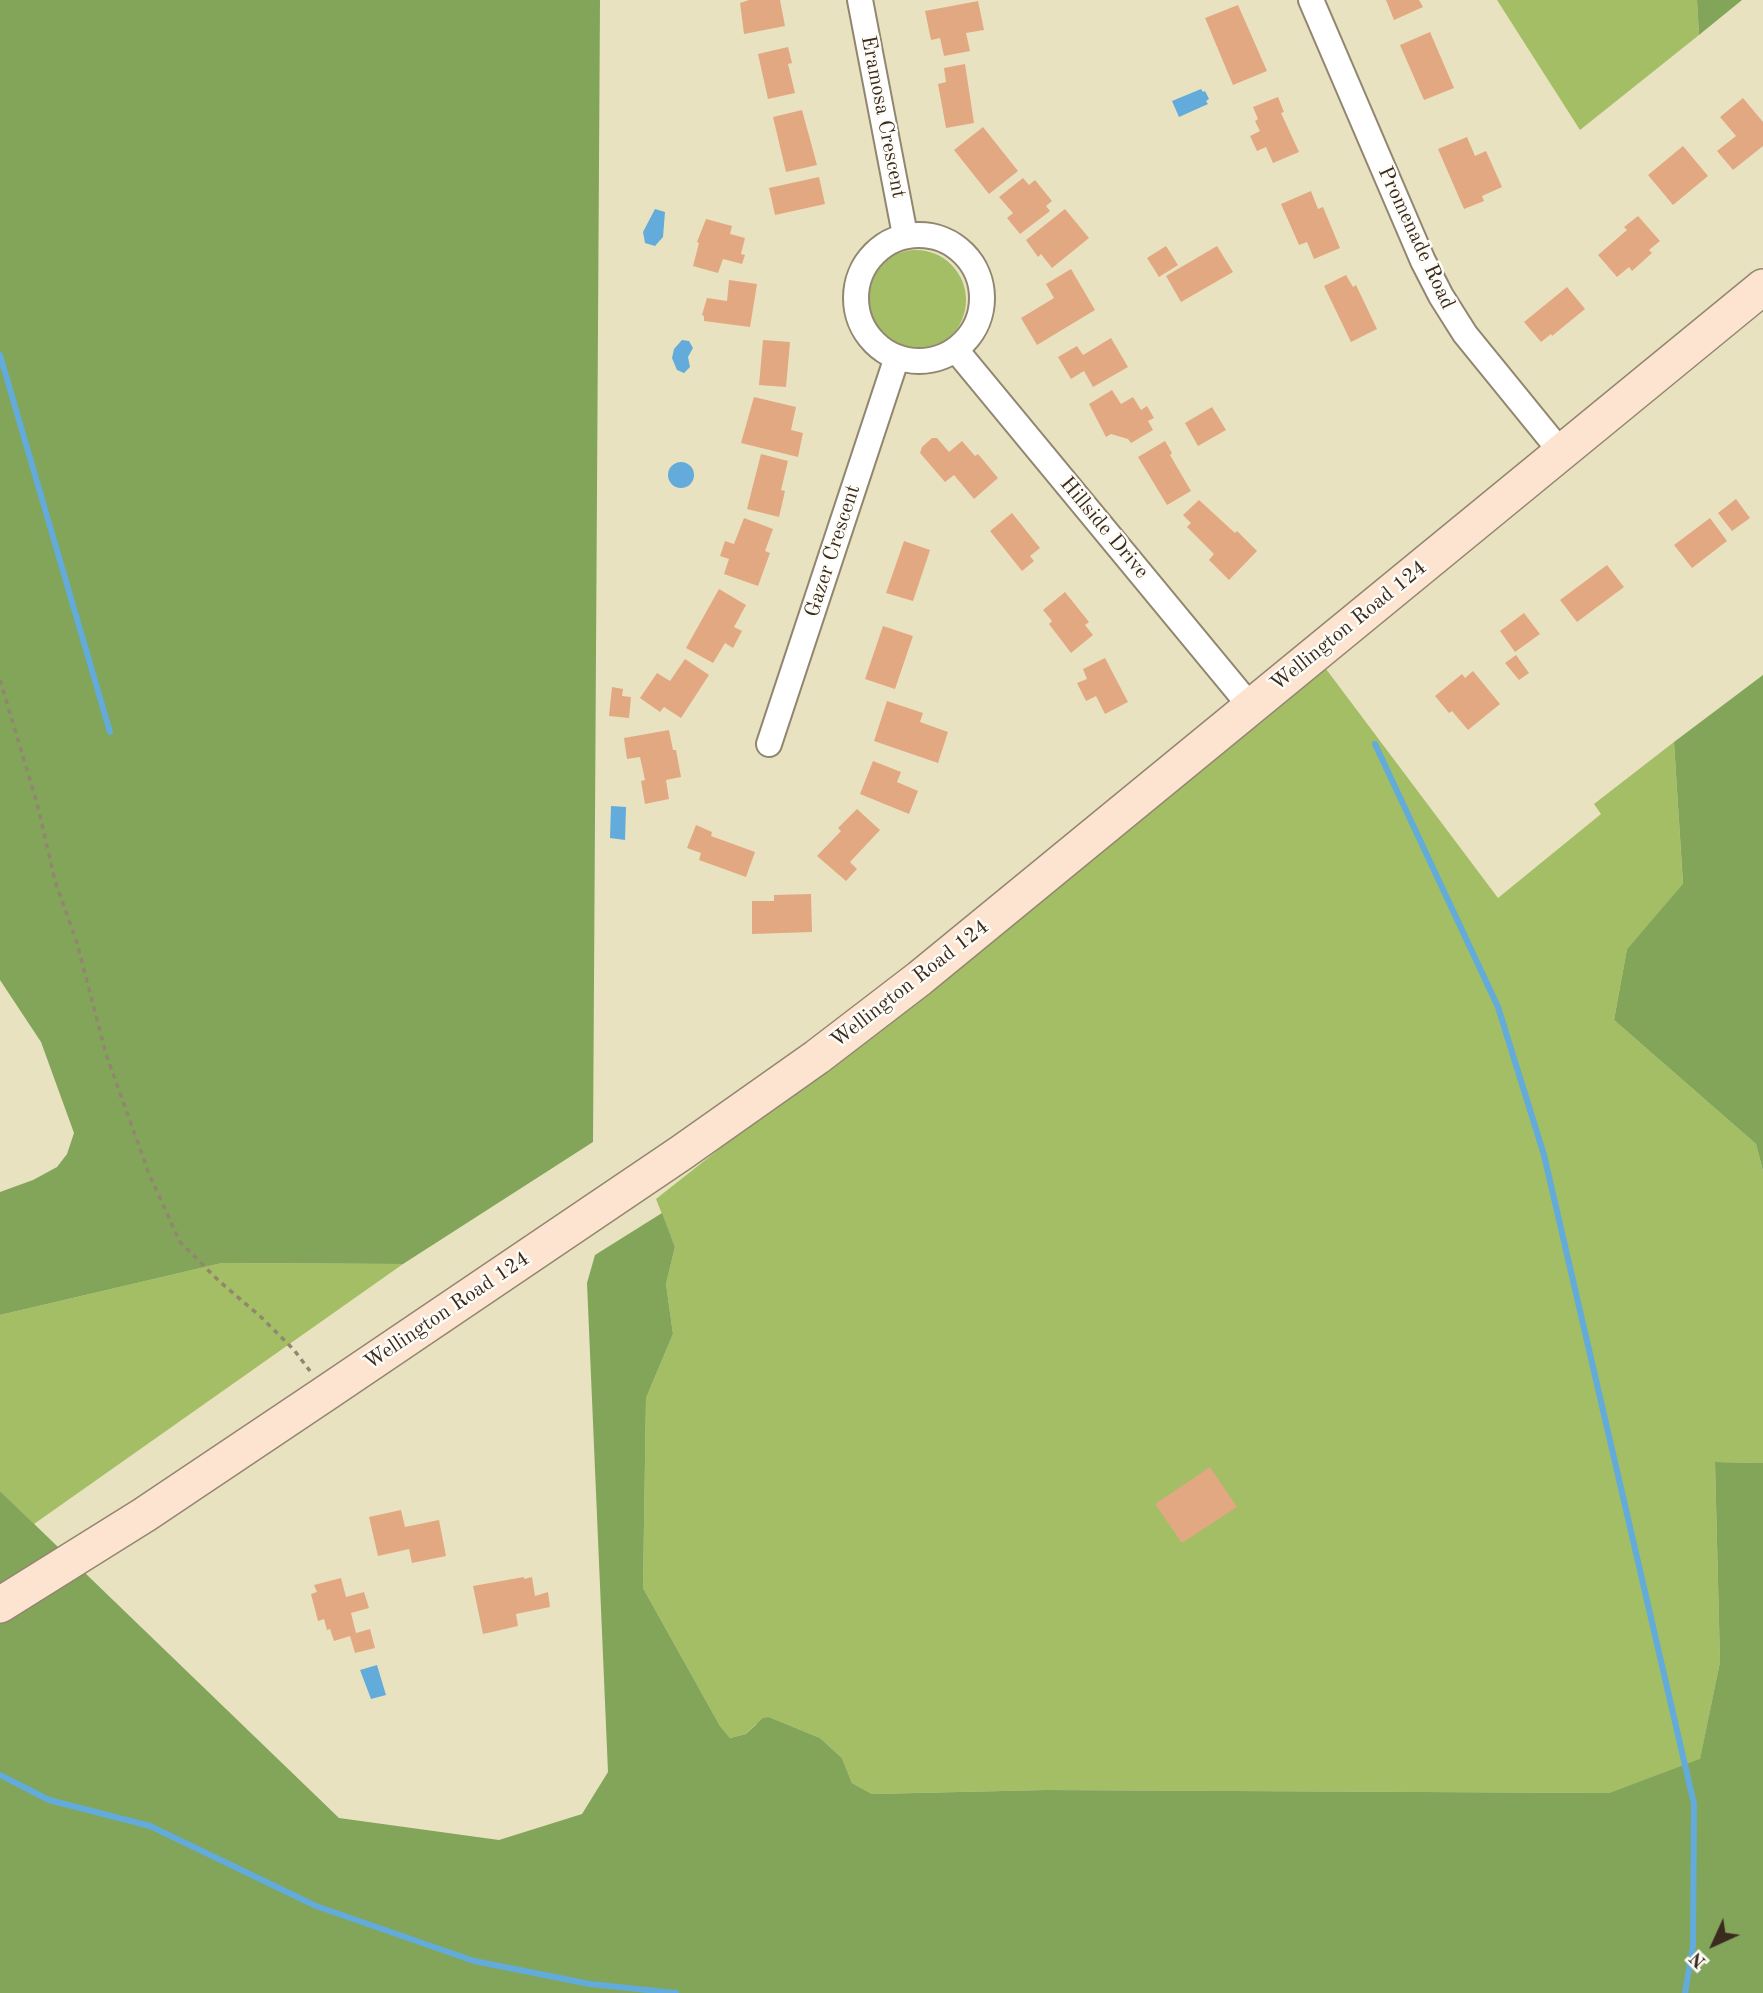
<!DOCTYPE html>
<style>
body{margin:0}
#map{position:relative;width:1763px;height:1993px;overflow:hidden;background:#e9e2c1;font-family:"Old Standard TT",serif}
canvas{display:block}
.north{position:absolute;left:1679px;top:1909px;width:70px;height:70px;-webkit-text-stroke:5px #fdfcf7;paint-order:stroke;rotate:225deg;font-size:19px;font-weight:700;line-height:28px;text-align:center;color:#3b2a1e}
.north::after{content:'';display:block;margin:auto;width:24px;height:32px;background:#3b2a1e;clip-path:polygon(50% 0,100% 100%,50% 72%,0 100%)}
</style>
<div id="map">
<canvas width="1763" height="1993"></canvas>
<div class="north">N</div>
</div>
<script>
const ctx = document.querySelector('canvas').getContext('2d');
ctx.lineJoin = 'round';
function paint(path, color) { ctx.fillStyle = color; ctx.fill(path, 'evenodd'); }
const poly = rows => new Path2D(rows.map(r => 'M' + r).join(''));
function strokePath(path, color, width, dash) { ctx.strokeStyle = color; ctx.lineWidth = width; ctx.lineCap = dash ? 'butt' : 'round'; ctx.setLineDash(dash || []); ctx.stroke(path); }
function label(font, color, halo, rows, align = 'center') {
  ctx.font = font + ' "Old Standard TT",serif'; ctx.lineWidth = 5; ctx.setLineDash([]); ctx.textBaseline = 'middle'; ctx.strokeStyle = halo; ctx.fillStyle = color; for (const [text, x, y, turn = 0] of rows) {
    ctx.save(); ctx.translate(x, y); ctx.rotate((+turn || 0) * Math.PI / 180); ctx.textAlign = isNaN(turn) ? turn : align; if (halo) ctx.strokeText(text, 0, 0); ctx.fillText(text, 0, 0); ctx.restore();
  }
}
paint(poly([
 [1497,0,1697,0,1699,35,1580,130],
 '866 300a50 50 0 1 1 100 0a50 50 0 1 1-100 0Z',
 [1326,669,1498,898,1601,814,1594,804,1674,742,1683,885,1627,949,1614,1020,1756,1144,1763,1171,1763,1463,1715,1462,1720,1662,1700,1760,1609,1793,1046,1790,872,1794,852,1783,842,1758,820,1738,769,1717,755,1725,746,1734,730,1738,720,1726,643,1588,646,1398,673,1334,666,1284,675,1247,656,1199],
 [222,1263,403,1264,34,1524,0,1491,0,1315]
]), '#a3be64');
paint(poly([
 [0,0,600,0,593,1142,403,1264,222,1263,0,1315,0,1192,33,1180,57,1167,67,1154,74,1133,41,1042,0,980],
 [1697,0,1742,0,1699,35],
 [1763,675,1763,1171,1756,1144,1614,1020,1627,949,1683,884,1674,742],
 [662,1213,675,1247,666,1284,673,1334,646,1398,643,1588,720,1726,730,1738,746,1734,763,1718,769,1717,820,1738,842,1758,852,1783,872,1794,1046,1790,1609,1793,1700,1759,1720,1662,1715,1462,1763,1463,1763,1993,0,1993,0,1491,339,1818,499,1840,582,1814,608,1772,587,1283,595,1255]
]), '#82a55a');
paint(poly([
 [1201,89,1203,92,1205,91,1209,99,1206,101,1208,104,1179,117,1172,101],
 [655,209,665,212,663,237,655,246,645,243,643,232],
 [682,340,689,341,693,348,688,357,690,367,684,373,677,370,672,358,674,349],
 '668 475a13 13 0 1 1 26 0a13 13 0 1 1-26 0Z',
 [611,806,626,807,625,840,610,838],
 [377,1665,386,1695,371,1699,360,1670]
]), '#62abda');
strokePath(poly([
 [0,355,110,732],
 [1375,744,1498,1007,1544,1155,1694,1804,1693,1946,1685,1993],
 [0,1775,49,1800,150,1826,316,1906,474,1961,590,1984,676,1993]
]), '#62abda', 6);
paint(poly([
 [749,0,780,0,785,26,744,34,740,3],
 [1386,0,1419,0,1423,7,1394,20],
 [978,1,984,30,966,33,970,51,944,56,940,38,931,40,925,11],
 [1238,5,1267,71,1233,85,1205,18],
 [1430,32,1454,88,1424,100,1400,45],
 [788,47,792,63,788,64,795,93,768,99,758,54],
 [965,64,974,123,946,128,938,84,946,82,944,68],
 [1278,97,1284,112,1281,113,1299,152,1273,163,1266,147,1257,151,1250,136,1260,131,1255,121,1258,119,1253,107],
 [1743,98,1763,122,1763,146,1733,170,1717,151,1736,136,1720,117],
 [802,110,817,165,786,172,773,117],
 [983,127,1018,171,989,194,954,150],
 [1467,137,1475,156,1486,151,1502,187,1482,196,1484,201,1464,209,1438,149],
 [1683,146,1708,176,1673,205,1648,175],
 [819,177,825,204,775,215,769,188],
 [1023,178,1029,185,1035,180,1052,201,1046,206,1050,211,1020,234,1007,218,1013,213,999,197],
 [1311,191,1318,209,1323,207,1340,248,1314,259,1307,242,1299,245,1281,204],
 [1065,209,1089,238,1052,268,1041,254,1038,257,1026,240],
 [1638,216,1660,241,1649,250,1652,253,1632,271,1629,267,1617,277,1598,255,1627,230,1624,227],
 [706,219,732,226,730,234,745,238,741,254,745,255,742,264,723,259,718,273,693,266,699,243,697,242],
 [1166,246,1178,265,1159,277,1147,258],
 [1217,246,1233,272,1181,302,1166,276],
 [1071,269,1095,310,1037,345,1021,318,1054,298,1046,284],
 [1346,275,1353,287,1356,285,1377,329,1351,342,1324,286],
 [729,280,757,284,750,327,704,321,704,316,702,315,707,298,727,301],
 [1567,287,1585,309,1552,336,1551,334,1541,342,1524,322],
 [1111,338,1128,367,1093,387,1084,371,1071,379,1058,357,1077,346,1083,355],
 [763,340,790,342,786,387,759,385],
 [1112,390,1121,404,1133,397,1141,410,1147,406,1154,418,1148,421,1153,430,1131,443,1128,439,1111,434,1106,437,1089,404],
 [754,397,796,407,791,430,803,433,798,457,741,443],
 [1212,407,1226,430,1198,446,1185,423],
 [932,438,937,438,949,452,962,441,975,456,978,454,998,478,974,499,954,475,945,482,920,453,922,447],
 [1165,441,1172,453,1170,455,1191,491,1167,505,1138,457],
 [761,454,788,461,781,490,785,491,779,517,747,509],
 [1736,499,1750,518,1732,531,1718,513],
 [1199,500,1235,533,1237,531,1257,551,1229,580,1209,560,1214,554,1187,527,1191,523,1183,515],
 [1012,513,1040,548,1030,556,1034,561,1022,571,990,531],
 [744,518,773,529,765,551,770,553,758,586,724,574,729,559,720,556,725,541,734,544],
 [1710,518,1727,541,1692,568,1674,545],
 [904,541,930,550,913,601,886,593],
 [1607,565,1624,587,1577,622,1560,600],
 [719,589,746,605,734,627,742,631,733,648,725,643,713,663,686,648],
 [1065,592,1089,622,1085,625,1093,635,1071,653,1049,624,1052,621,1043,610],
 [1524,613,1540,634,1515,652,1500,631],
 [883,626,913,636,895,689,865,679],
 [1516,655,1529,673,1519,680,1505,663],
 [1105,658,1128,702,1105,714,1096,696,1086,701,1077,683,1087,679,1083,669],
 [685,659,709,675,681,718,664,707,660,712,640,698,657,673,670,681],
 [1473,671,1500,704,1468,730,1452,711,1449,713,1435,696,1462,674,1465,678],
 [612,687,623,689,622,696,631,697,629,718,609,716],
 [887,701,923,713,920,722,948,732,938,763,874,741],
 [669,730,673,750,676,750,681,777,666,780,669,799,645,804,641,781,645,780,640,757,627,759,624,738],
 [873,761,901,772,897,782,918,791,909,814,860,794],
 [857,809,880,830,850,862,857,869,846,881,817,856,841,831,838,828],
 [696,825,712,832,711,836,755,852,746,877,699,860,701,853,687,848],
 [811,894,812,932,752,934,752,901,774,901,774,895],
 [1210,1467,1237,1507,1182,1543,1155,1504],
 [401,1510,405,1527,439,1520,446,1556,412,1563,409,1549,378,1556,369,1517],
 [524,1577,524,1579,532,1577,535,1596,548,1592,550,1607,516,1614,518,1626,483,1634,473,1586],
 [341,1578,346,1597,364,1592,369,1608,351,1613,356,1633,370,1629,375,1648,355,1653,350,1636,334,1641,330,1629,327,1630,324,1619,318,1621,311,1594,317,1592,314,1585]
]), '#e2a882');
const minor = poly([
 [860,0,905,235],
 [1311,0,1423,261,1441,296,1465,334,1561,452],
 '856 298a63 63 0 1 1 126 0a63 63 0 1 1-126 0Z',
 [956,350,1251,707],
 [769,744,897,357]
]);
const secondary = poly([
 [0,1605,144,1515,326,1393,681,1153,817,1057,920,978,1763,287]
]);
strokePath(minor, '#928670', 28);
strokePath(secondary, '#928670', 38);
strokePath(poly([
 [0,680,37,803,55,881,77,943,106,1054,149,1174,180,1242,219,1281,261,1317,294,1350,310,1371]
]), '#928670', 3.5, [5, 5]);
strokePath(minor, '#fff', 24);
strokePath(secondary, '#fde4d1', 35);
label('21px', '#3b2a1e', '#fdfcf7', [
 ["Eramosa Crescent",883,117,79],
 ["Promenade Road",1416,238,65],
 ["Hillside Drive",1104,528,50],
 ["Gazer Crescent",833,551,-72],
 ["Wellington Road 124",1349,626,-39],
 ["Wellington Road 124",910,984,-38],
 ["Wellington Road 124",447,1311,-34]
]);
</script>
